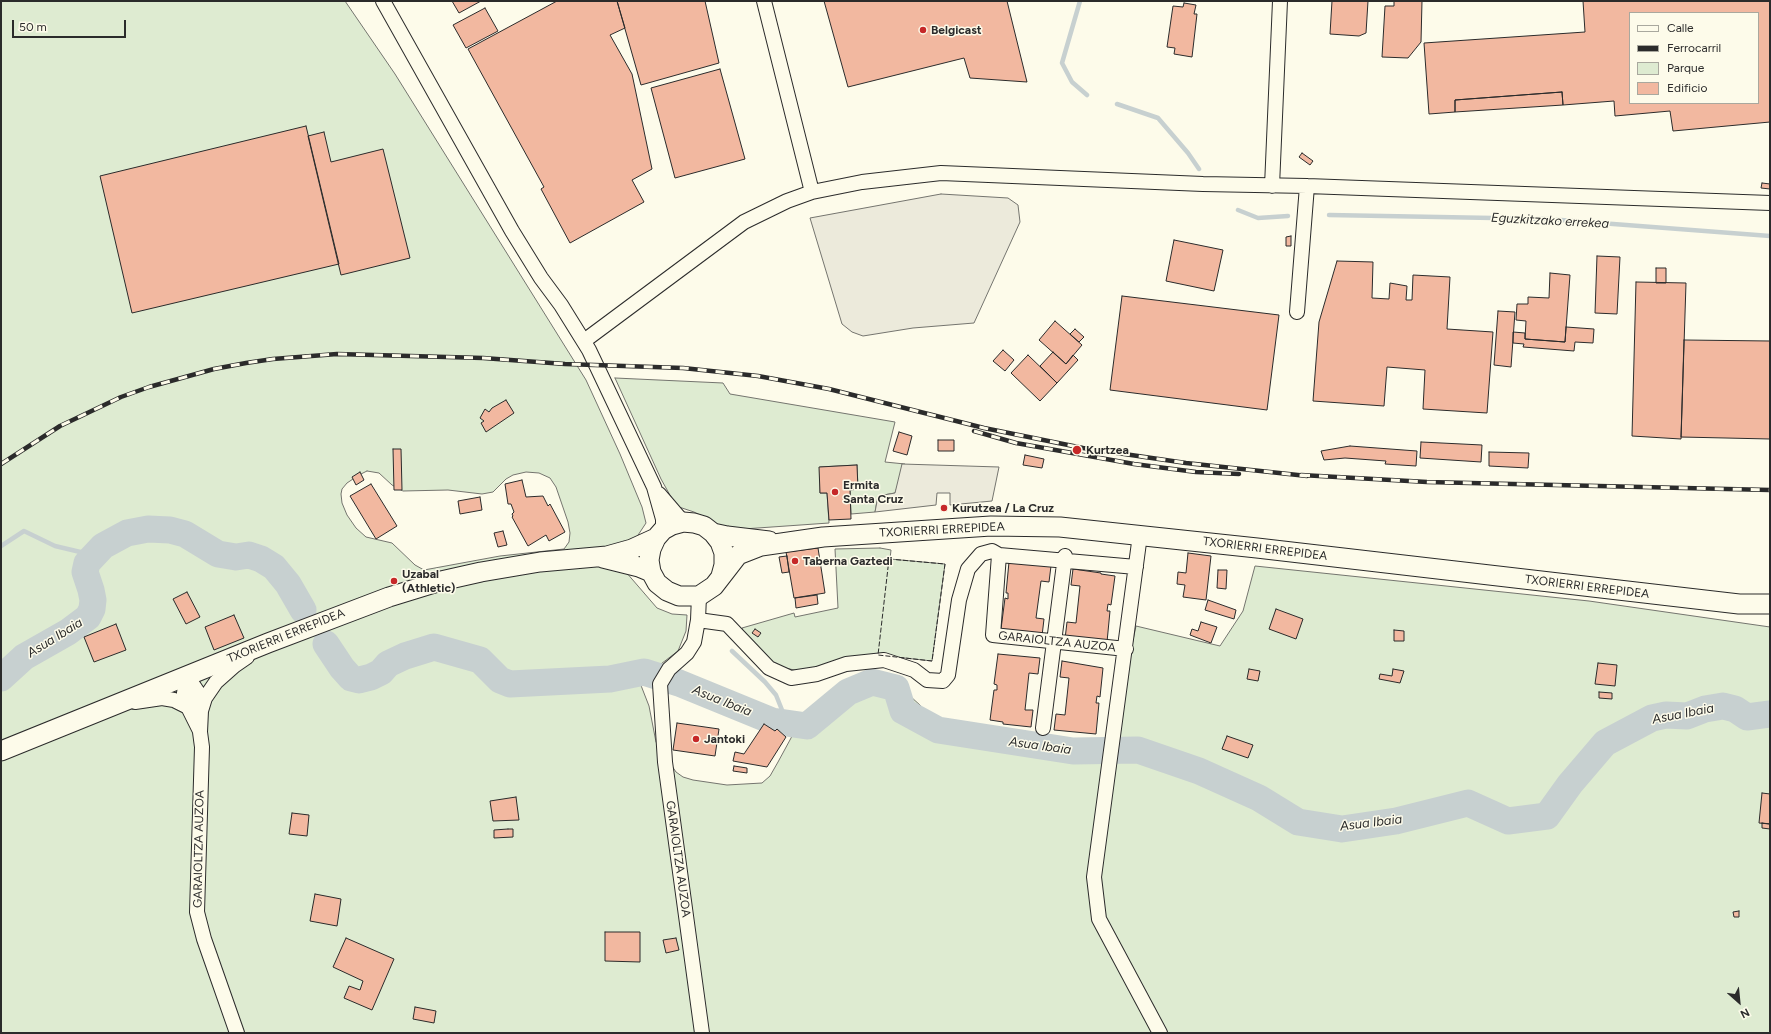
<!DOCTYPE html>
<style>
body{margin:0}
#map{position:relative;width:1771px;height:1034px;overflow:hidden;background:#fdfbea;font-family:Figtree,sans-serif}
canvas{display:block}
.frame{position:absolute;inset:0;border:2px solid #2b2b2b;pointer-events:none}
.legend{position:absolute;left:1629px;top:12px;width:130px;height:92px;box-sizing:border-box;background:#fdfbea;border:1px solid #a9a89e;margin:0;padding:5px 7px;list-style:none;font-size:12px;color:#2b2b2b}
.legend li{display:flex;align-items:center;gap:8px;height:20px}
.legend b{width:20px;border:1px solid #a9a89e}
.north{position:absolute;left:1719px;top:982px;width:40px;height:40px;-webkit-text-stroke:3px #fdfbea;paint-order:stroke;rotate:153deg;font-size:11px;font-weight:700;line-height:16px;text-align:center;color:#2b2b2b}
.north::after{content:'';display:block;margin:auto;width:14px;height:18px;background:#2b2b2b;clip-path:polygon(50% 0,100% 100%,50% 72%,0 100%)}
.scale{position:absolute;left:12px;top:20px;width:114px;height:18px;box-sizing:border-box;border:2px solid #2b2b2b;border-top:0;padding-left:5px;font-size:12px;line-height:14px;white-space:nowrap;color:#2b2b2b;-webkit-text-stroke:3px #fdfbea;paint-order:stroke}
</style>
<div id="map">
<canvas width="1771" height="1034"></canvas>
<div class="frame"></div>
<ul class="legend">
<li><b style="height:5px;background:#fdfbea"></b>Calle</li>
<li><b style="height:5px;background:#2b2b2b"></b>Ferrocarril</li>
<li><b style="height:11px;background:#deebd1"></b>Parque</li>
<li><b style="height:11px;background:#f2b8a0"></b>Edificio</li>
</ul>
<div class="north">N</div>
<div class="scale">50 m</div>
</div>
<script>
const ctx = document.querySelector('canvas').getContext('2d');
ctx.lineJoin = 'round';
function paint(path, color) { ctx.fillStyle = color; ctx.fill(path, 'evenodd'); }
const poly = rows => new Path2D(rows.map(r => 'M' + r).join(''));
function strokePath(path, color, width, dash) { ctx.strokeStyle = color; ctx.lineWidth = width; ctx.lineCap = dash ? 'butt' : 'round'; ctx.setLineDash(dash || []); ctx.stroke(path); }
function label(font, color, halo, rows, align = 'center') {
  ctx.font = font + ' Figtree,sans-serif'; ctx.lineWidth = 3; ctx.setLineDash([]); ctx.textBaseline = 'middle'; ctx.strokeStyle = halo; ctx.fillStyle = color; for (const [text, x, y, turn = 0] of rows) {
    ctx.save(); ctx.translate(x, y); ctx.rotate((+turn || 0) * Math.PI / 180); ctx.textAlign = isNaN(turn) ? turn : align; if (halo) ctx.strokeText(text, 0, 0); ctx.fillText(text, 0, 0); ctx.restore();
  }
}
const green = poly([
 [1,1,345,1,395,74,586,380,620,454,642,507,646,523,619,564,657,608,672,614,687,615,686,631,678,651,653,670,635,670,649,706,656,742,676,772,683,777,693,780,727,785,762,783,770,776,778,762,797,727,817,706,829,698,862,687,886,687,910,696,921,706,936,725,967,738,1080,747,1114,746,1114,730,1136,626,1220,646,1243,611,1255,566,1589,601,1770,627,1770,1033,1,1033,1,1],
 [367,471,379,473,392,485,403,491,448,490,482,494,493,492,506,479,513,475,526,472,539,473,550,478,556,487,568,522,570,533,569,542,564,549,500,556,424,570,415,565,392,543,366,537,356,528,347,515,342,503,341,494,342,489,347,483,359,475,367,471],
 [615,378,723,383,730,394,895,422,885,462,905,464,895,493,878,496,875,512,851,514,850,490,858,489,857,465,820,467,820,493,827,493,829,523,729,530,694,512,676,506,661,479,615,378],
 [880,548,891,550,890,559,945,564,932,661,878,655,804,672,780,667,774,663,757,651,744,635,742,628,794,613,795,617,838,608,835,549,880,548]
]);
paint(green, '#deebd1');
strokePath(green, '#74746e', 1);
const parking = poly([
 [941,194,1008,198,1018,205,1020,222,974,323,913,328,863,336,852,332,842,324,810,218,941,194],
 [902,464,999,467,992,501,950,505,950,493,937,493,936,505,875,512,878,496,895,493,902,464]
]);
paint(parking, '#eceadb');
strokePath(parking, '#74746e', 1);
strokePath(poly([
 [1080,1,1062,63,1072,82,1087,95],
 [1117,104,1158,118,1188,153,1199,169],
 [1238,210,1258,218,1288,216],
 [1329,215,1548,219,1770,236],
 [1,546,24,531,55,546,93,555],
 [732,651,765,682,776,695,784,715,785,723]
]), '#c7d0d0', 4.5);
strokePath(poly([
 [326,644,342,668,351,678,359,680,371,677,381,672,388,664,405,656,434,647,480,660,500,680,510,684,610,679,644,672,679,683,772,721,807,726,848,692,872,682,896,688,903,711,938,730,1073,751,1138,750,1199,771,1259,798,1298,822,1342,829,1396,821,1468,803,1508,821,1547,816,1570,784,1605,743,1652,718,1666,715,1687,716,1705,709,1723,706,1735,709,1747,717,1770,714],
 [1,678,24,657,68,632,88,617,92,609,93,600,91,590,85,572,87,563,103,546,127,533,148,529,170,530,185,534,218,554,236,557,249,555,261,559,274,567,288,584,303,610]
]), '#c7d0d0', 27);
const building = poly([
 [452,1,481,1,459,13,452,1],
 [557,1,617,1,625,28,610,35,632,74,652,169,632,180,644,202,570,243,541,189,544,187,468,49,557,1],
 [617,1,705,1,719,63,641,85,617,1],
 [824,1,1007,1,1027,82,970,78,964,58,848,87,824,1],
 [1332,1,1368,1,1366,33,1359,36,1330,34,1332,1],
 [1394,1,1422,1,1421,42,1408,58,1382,57,1385,6,1394,6,1394,1],
 [1583,1,1770,1,1770,122,1673,131,1670,111,1615,116,1614,101,1563,105,1562,92,1455,100,1455,112,1429,114,1424,43,1585,32,1583,1],
 [1630,13,1758,13,1758,103,1630,103,1630,13],
 [1184,3,1196,5,1194,14,1197,14,1192,57,1174,54,1175,48,1167,47,1173,6,1183,7,1184,3],
 [485,8,498,31,466,48,453,25,485,8],
 [720,69,745,159,675,178,651,88,720,69],
 [1562,92,1563,105,1455,112,1455,100,1562,92],
 [306,126,339,264,132,313,100,176,306,126],
 [324,132,331,162,383,149,410,258,341,275,308,136,324,132],
 [1302,153,1313,161,1310,165,1299,157,1302,153],
 [1762,183,1770,184,1770,189,1761,188,1762,183],
 [1291,236,1291,246,1286,246,1286,237,1291,236],
 [1174,240,1223,250,1214,291,1166,281,1174,240],
 [1597,256,1620,257,1617,314,1595,313,1597,256],
 [1337,261,1373,262,1372,298,1389,299,1390,283,1407,286,1406,300,1412,300,1413,275,1450,277,1447,329,1493,332,1487,413,1423,409,1425,370,1387,367,1384,406,1313,401,1319,322,1337,261],
 [1656,268,1666,268,1666,283,1656,283,1656,268],
 [1550,273,1570,275,1565,342,1525,339,1526,321,1516,320,1517,304,1528,304,1528,297,1549,298,1550,273],
 [1636,282,1686,283,1681,439,1632,436,1636,282],
 [1122,296,1279,315,1267,410,1110,390,1122,296],
 [1498,311,1515,312,1511,367,1494,365,1498,311],
 [1055,321,1082,345,1066,364,1039,340,1055,321],
 [1566,327,1594,329,1593,343,1575,342,1574,351,1523,347,1524,344,1513,343,1513,332,1525,333,1525,339,1565,342,1566,327],
 [1075,329,1084,337,1079,342,1070,334,1075,329],
 [1684,340,1770,341,1770,439,1681,437,1684,340],
 [1003,350,1014,360,1005,371,993,361,1003,350],
 [1053,352,1066,364,1073,355,1078,360,1057,383,1040,366,1053,352],
 [1028,355,1057,383,1040,401,1011,373,1028,355],
 [506,400,514,413,486,432,481,423,484,421,480,418,485,409,489,412,492,408,506,400],
 [899,432,912,436,907,455,893,451,899,432],
 [938,440,954,440,954,451,938,451,938,440],
 [1421,442,1482,445,1481,462,1420,458,1421,442],
 [1350,446,1417,451,1416,466,1385,464,1386,461,1345,458,1324,460,1321,451,1350,446],
 [393,449,401,449,402,490,394,490,393,449],
 [1489,452,1529,453,1528,468,1489,466,1489,452],
 [1025,455,1044,459,1042,468,1023,465,1025,455],
 [857,465,858,489,850,490,851,519,829,520,827,493,820,493,819,467,857,465],
 [360,472,364,480,356,485,352,477,360,472],
 [522,480,526,497,543,496,548,506,550,504,565,532,549,541,546,535,528,546,512,517,513,516,512,514,514,512,511,504,508,504,505,484,522,480],
 [371,484,397,526,376,539,350,496,371,484],
 [480,497,482,510,460,514,458,501,480,497],
 [503,531,507,545,498,547,494,533,503,531],
 [818,548,825,593,794,598,786,552,818,548],
 [1188,553,1211,556,1206,600,1183,597,1185,585,1177,584,1178,572,1186,573,1188,553],
 [787,556,789,572,782,573,779,557,787,556],
 [1009,562,1051,566,1049,582,1041,581,1036,618,1044,619,1042,636,1001,629,1005,598,1008,599,1008,593,1006,593,1009,562],
 [1073,569,1101,573,1101,574,1115,576,1111,605,1108,604,1107,611,1110,611,1107,642,1065,639,1067,622,1076,623,1080,586,1071,585,1073,569],
 [1218,570,1227,570,1226,589,1217,588,1218,570],
 [187,592,200,617,186,624,173,599,187,592],
 [817,595,818,604,796,608,795,598,817,595],
 [1208,600,1236,610,1234,619,1205,610,1208,600],
 [1276,609,1303,619,1296,639,1269,629,1276,609],
 [234,615,244,638,214,650,205,627,234,615],
 [1201,622,1217,627,1211,643,1190,635,1192,629,1198,631,1201,622],
 [116,624,126,650,94,662,84,637,116,624],
 [755,629,761,633,758,637,752,633,755,629],
 [1394,630,1404,631,1404,641,1394,641,1394,630],
 [998,654,1040,658,1038,674,1029,673,1025,710,1033,710,1031,727,1003,724,1003,722,990,720,994,690,997,690,997,685,994,684,998,654],
 [1062,661,1103,668,1100,697,1097,696,1096,703,1099,703,1096,734,1054,730,1056,714,1065,715,1069,678,1060,677,1062,661],
 [1598,663,1617,665,1615,686,1595,684,1598,663],
 [1249,669,1260,671,1258,681,1247,679,1249,669],
 [1393,669,1404,671,1400,683,1379,679,1380,674,1392,676,1393,669],
 [1599,692,1612,693,1612,699,1599,698,1599,692],
 [677,723,719,729,715,756,673,750,677,723],
 [764,724,775,731,777,729,786,737,767,767,733,761,735,752,744,754,764,724],
 [1227,736,1253,745,1248,758,1222,749,1227,736],
 [734,766,747,768,747,773,733,771,734,766],
 [1762,793,1770,794,1770,824,1759,823,1762,793],
 [516,797,519,820,493,821,490,801,516,797],
 [292,813,309,815,307,836,289,834,292,813],
 [1762,823,1770,824,1770,829,1762,828,1762,823],
 [508,829,513,829,513,837,494,838,494,830,508,829],
 [315,894,341,899,337,926,310,921,315,894],
 [1739,911,1739,917,1734,917,1733,912,1739,911],
 [605,932,640,932,640,962,605,961,605,932],
 [346,938,394,959,372,1010,344,998,349,986,360,990,363,981,333,967,346,938],
 [676,938,679,950,666,953,663,940,676,938],
 [415,1007,436,1011,434,1023,413,1019,415,1007]
]);
paint(building, '#f2b8a0');
strokePath(building, '#2b2b2b', 1);
const street = poly([
 [383,1,512,231,541,278,561,305,589,350,654,487,663,519,663,530],
 [764,1,812,192],
 [1272,186,1280,1],
 [1297,312,1307,186],
 [584,341,744,222,787,201,812,192,862,182,941,173,1203,184,1307,186,1770,203],
 [659,494,683,522],
 [1140,535,1094,877,1099,919,1160,1033],
 [999,555,993,635,1126,649],
 [699,596,698,620,694,642,687,653,669,669,660,684,665,762,702,1033],
 [698,620,727,624,769,668,791,678,817,674,846,664,884,660,914,670,927,680,943,681,948,675,959,600,968,569,981,554,992,551,999,555,1136,567],
 [135,702,162,698,174,700,188,707,199,729],
 [188,707,184,693,187,676,197,691,202,705],
 [1043,728,1065,556],
 [237,1033,204,939,197,912,202,747,200,732,201,711,205,698,216,682,234,666,247,657]
]);
const secondary = poly([
 [713,533,727,536,769,541],
 [603,558,639,567,651,572],
 [721,576,724,565,724,553,720,542,713,533,704,526,694,523,683,522,672,525,663,530,656,538,651,549,649,560,651,572,657,583,667,591,679,596,699,596,714,586,738,555,761,546,823,537,991,526,1060,527,1257,548,1739,604,1770,604],
 [1,751,268,643,389,597,441,581,481,572,540,562,607,556,632,549,656,538]
]);
strokePath(street, '#2b2b2b', 16);
strokePath(secondary, '#2b2b2b', 21);
strokePath(street, '#fdfbea', 14);
strokePath(secondary, '#fdfbea', 19);
const rail = poly([
 [974,431,1016,443,1134,464,1196,472,1239,474],
 [1,464,60,426,121,397,149,387,214,369,246,363,273,359,337,354,483,358,565,364,683,368,758,376,829,389,984,428,1083,448,1186,463,1307,476],
 [1301,475,1427,482,1770,490]
]);
strokePath(rail, '#2b2b2b', 4.5);
strokePath(rail, '#fdfbea', 3, [9]);
strokePath(poly([
 [889,559,945,564,932,661,878,655,889,559]
]), '#2b2b2b', 1, [5, 2]);
for (const [x, y, r, color] of [
 [923,30,4,"#c62828"],
 [1077,450,5,"#c62828"],
 [835,492,4,"#c62828"],
 [944,508,4,"#c62828"],
 [795,561,4,"#c62828"],
 [394,581,4,"#c62828"],
 [696,739,4,"#c62828"]
]) { const dot = new Path2D(); dot.arc(x, y, r, 0, 2 * Math.PI); ctx.fillStyle = color; ctx.fill(dot); strokePath(dot, '#fdfbea', 1.5); }
label('bold 12px', '#2b2b2b', '#fdfbea', [
 ["Belgicast",931,30],
 ["Kurtzea",1086,450],
 ["Ermita",843,485],
 ["Santa Cruz",843,499],
 ["Kurutzea / La Cruz",952,508],
 ["Taberna Gaztedi",803,561],
 ["Uzabal",402,574],
 ["(Athletic)",402,588],
 ["Jantoki",704,739]
], 'left');
label('12px', '#2b2b2b', '#fdfbea', [
 ["TXORIERRI ERREPIDEA",942,530,-3],
 ["TXORIERRI ERREPIDEA",1265,549,7],
 ["TXORIERRI ERREPIDEA",1587,587,7],
 ["TXORIERRI ERREPIDEA",286,636,-22],
 ["GARAIOLTZA AUZOA",1057,642,6],
 ["GARAIOLTZA AUZOA",199,849,-89],
 ["GARAIOLTZA AUZOA",678,859,82]
]);
label('italic 13px', '#2b2b2b', '#fdfbea', [
 ["Eguzkitzako errekea",1550,221,3],
 ["Asua Ibaia",55,638,-32],
 ["Asua Ibaia",722,701,22],
 ["Asua Ibaia",1683,714,-11],
 ["Asua Ibaia",1040,746,8],
 ["Asua Ibaia",1371,823,-7]
]);
</script>
